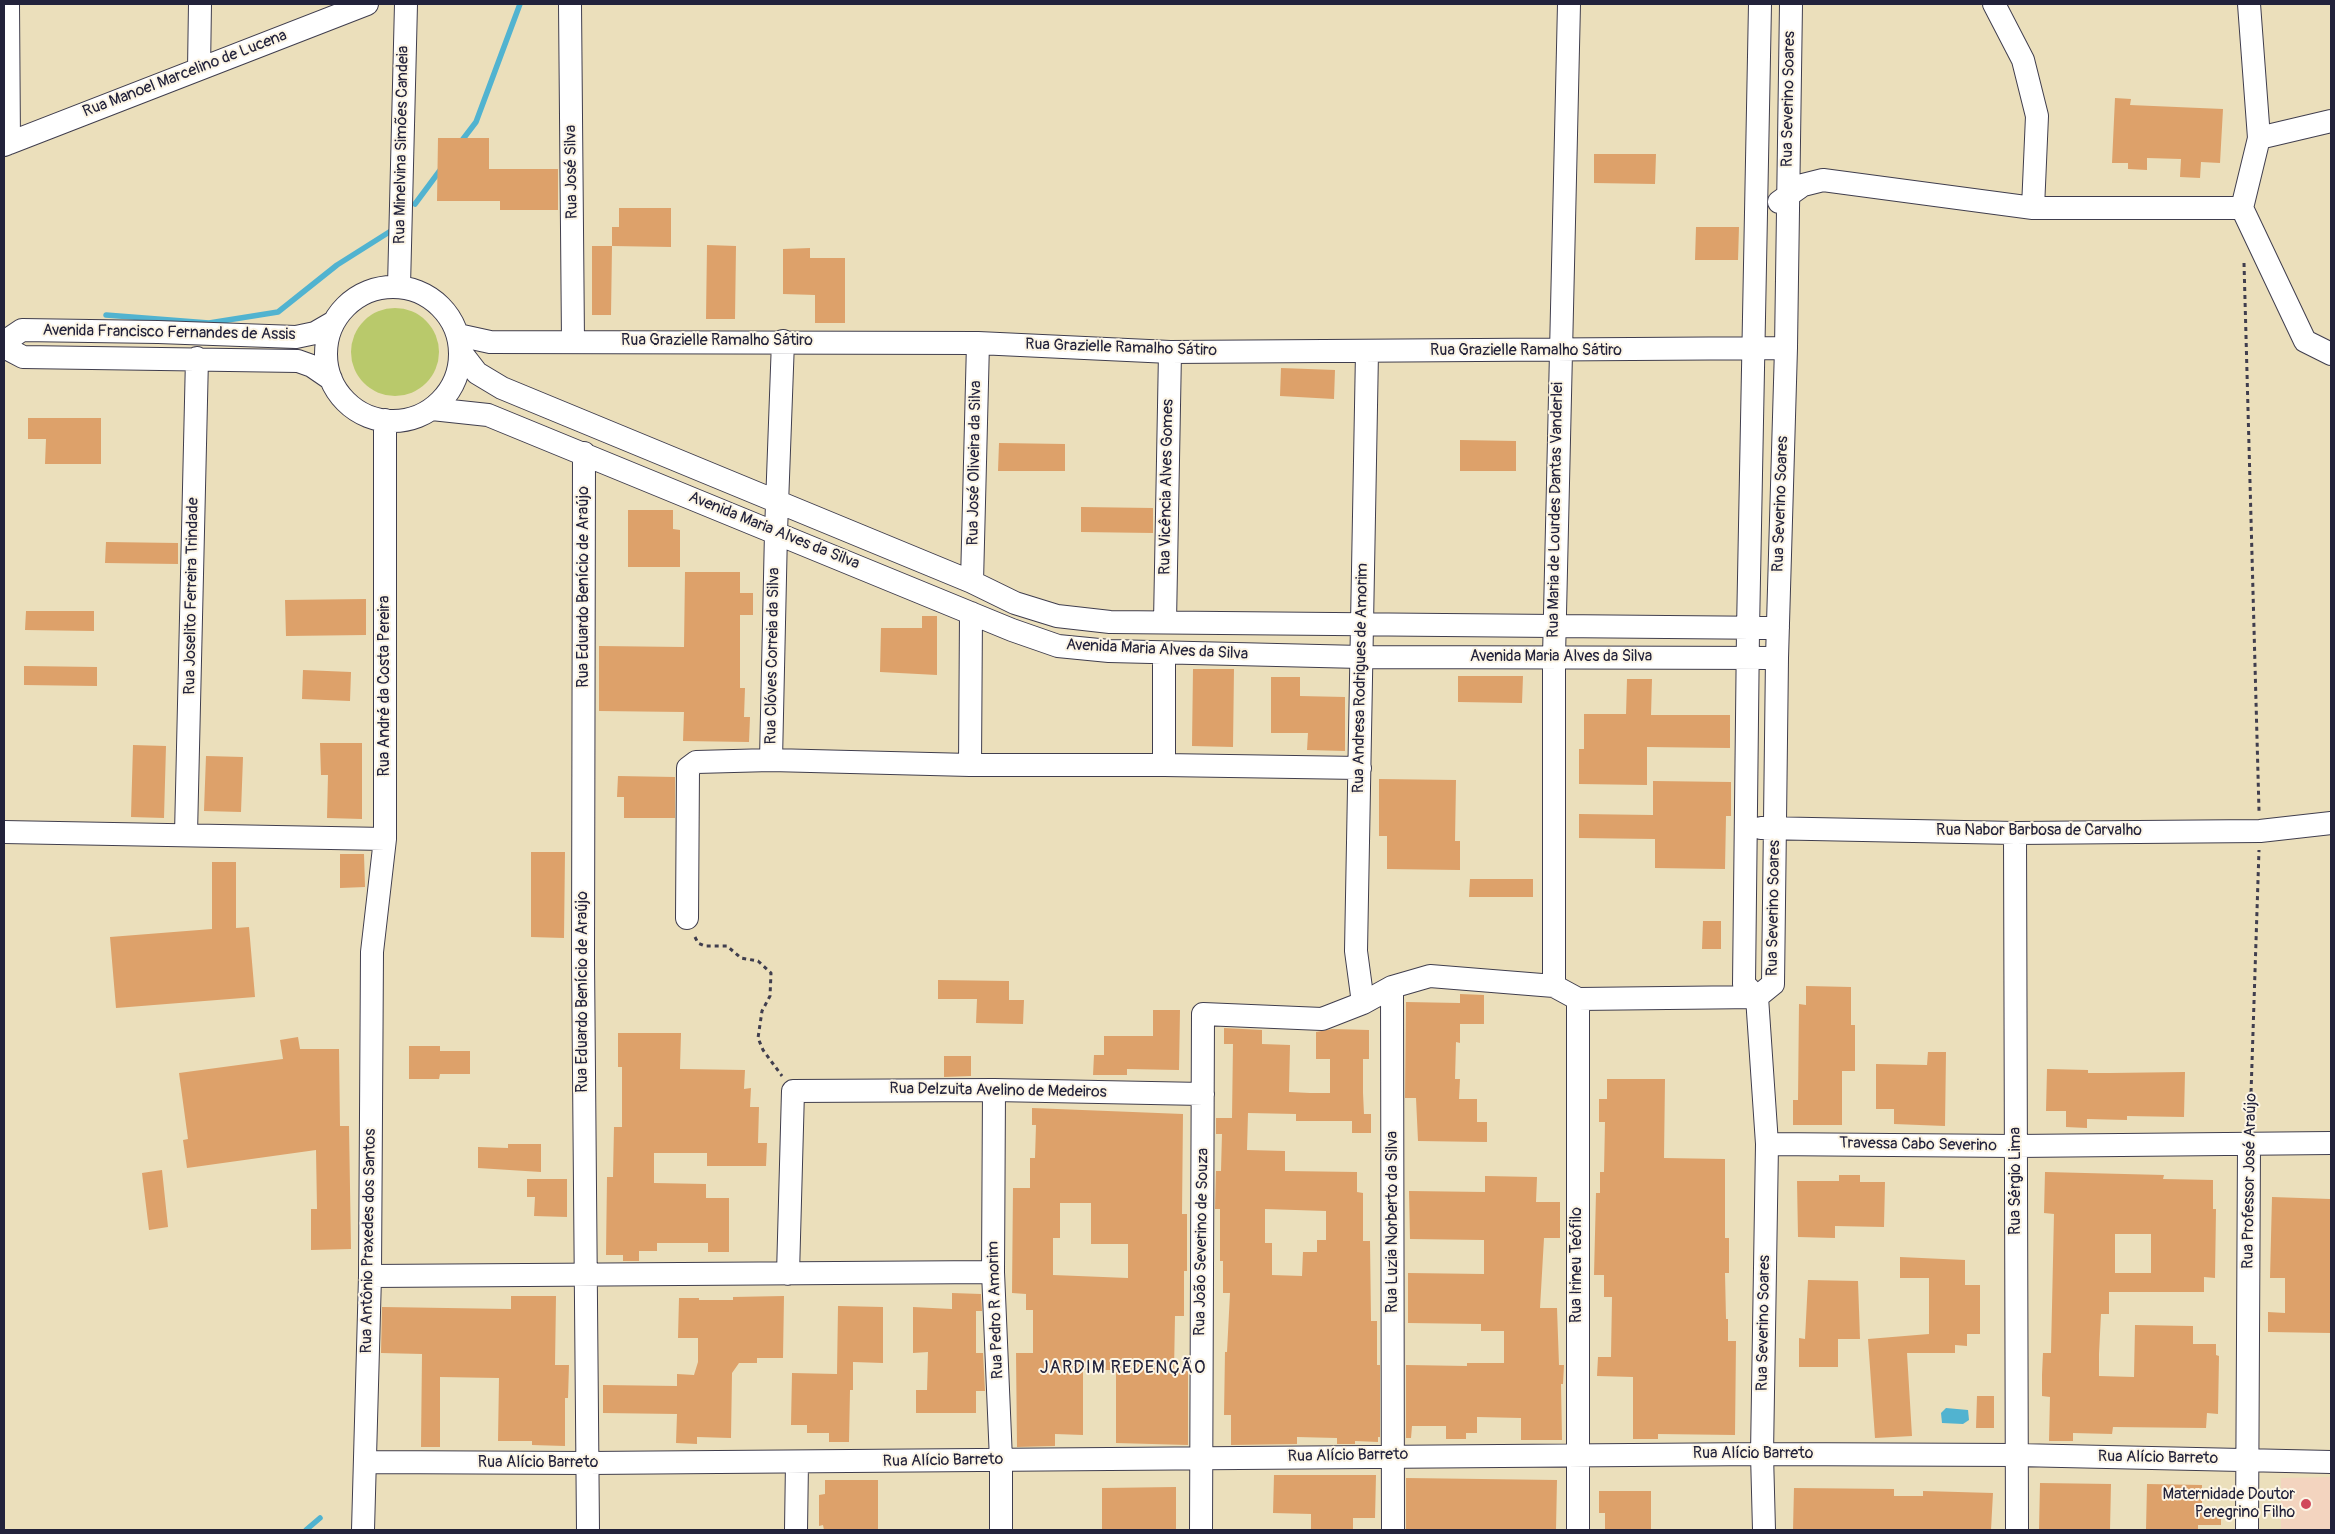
<!DOCTYPE html>
<meta charset="utf-8">
<style>
body{margin:0}
#map{position:relative;width:2335px;height:1534px;overflow:hidden;background:#ebdfbb;font-family:Pangolin,sans-serif}
canvas{display:block}
.frame{position:absolute;inset:0;border:5px solid #22223b;pointer-events:none}
</style>
<div id="map">
<canvas width="2335" height="1534"></canvas>
<div class="frame"></div>
</div>
<script>
const ctx = document.querySelector('canvas').getContext('2d');
ctx.lineJoin = 'round';
function paint(path, color) { ctx.fillStyle = color; ctx.fill(path, 'evenodd'); }
const poly = rows => new Path2D(rows.map(r => 'M' + r).join(''));
function strokePath(path, color, width, dash) { ctx.strokeStyle = color; ctx.lineWidth = width; ctx.lineCap = dash ? 'butt' : 'round'; ctx.setLineDash(dash || []); ctx.stroke(path); }
function label(font, color, halo, rows, align = 'center') {
  ctx.font = font + ' Pangolin,sans-serif'; ctx.lineWidth = 4; ctx.setLineDash([]); ctx.textBaseline = 'middle'; ctx.strokeStyle = halo; ctx.fillStyle = color; for (const [text, x, y, turn = 0] of rows) {
    ctx.save(); ctx.translate(x, y); ctx.rotate((+turn || 0) * Math.PI / 180); ctx.textAlign = isNaN(turn) ? turn : align; if (halo) ctx.strokeText(text, 0, 0); ctx.fillText(text, 0, 0); ctx.restore();
  }
}
paint(poly([
 [2331,1477,2331,1530,2281,1530,2281,1478]
]), '#f3d4bf');
paint(poly([
 '351 352a44 44 0 1 1 88 0a44 44 0 1 1-88 0Z'
]), '#b9c96b');
paint(poly([
 [1946,1408,1968,1410,1969,1420,1963,1424,1942,1423,1941,1413]
]), '#51b3d0');
strokePath(poly([
 [460,143,476,122,520,4],
 [415,204,441,169],
 [106,315,209,323,278,312,337,265,394,229],
 [306,1530,320,1518]
]), '#51b3d0', 5.5);
paint(poly([
 [2115,98,2131,99,2130,105,2223,109,2220,163,2201,162,2200,178,2180,177,2181,159,2147,158,2147,170,2128,169,2128,163,2112,163],
 [438,138,489,138,489,169,558,169,558,210,500,210,500,201,437,201],
 [1594,154,1656,154,1655,184,1594,183],
 [619,208,671,208,671,247,612,246,612,227,619,227],
 [1696,227,1739,227,1738,260,1695,260],
 [707,245,736,246,735,319,706,319],
 [592,246,612,246,611,315,592,315],
 [810,248,810,258,845,258,845,323,815,323,815,295,783,294,783,249],
 [1281,368,1335,370,1334,399,1280,396],
 [28,418,101,418,101,464,45,464,46,439,28,439],
 [1460,440,1516,441,1516,471,1460,471],
 [999,443,1065,444,1065,471,998,471],
 [1081,507,1153,508,1153,533,1081,532],
 [628,510,673,510,673,529,680,530,680,567,628,567],
 [106,542,178,543,178,564,105,563],
 [685,572,740,572,740,593,753,593,753,615,740,615,740,688,745,688,744,717,750,717,749,742,683,741,684,712,599,711,599,646,684,647],
 [366,599,366,635,286,636,285,600],
 [26,611,94,611,94,631,25,630],
 [922,616,937,616,937,675,880,672,881,628,922,628],
 [24,666,97,667,97,686,24,685],
 [1193,669,1234,669,1233,747,1192,746],
 [303,670,351,672,350,701,302,699],
 [1458,676,1523,676,1522,703,1458,702],
 [1271,677,1300,677,1300,696,1345,697,1345,751,1307,750,1308,733,1271,733],
 [1627,679,1652,679,1651,715,1730,715,1730,748,1647,747,1647,785,1579,784,1579,749,1584,749,1584,714,1626,714],
 [320,743,362,743,362,819,327,818,328,775,321,775],
 [133,745,166,746,164,818,131,817],
 [206,756,243,757,241,812,204,811],
 [618,776,675,777,675,818,624,818,624,797,617,797],
 [1379,779,1456,780,1455,841,1460,841,1460,870,1387,869,1387,836,1379,836],
 [1653,781,1731,782,1731,816,1726,816,1725,869,1655,868,1655,839,1579,838,1579,814,1653,815],
 [531,852,565,852,564,938,531,937],
 [340,854,364,854,365,887,340,888],
 [212,862,236,862,236,928,249,927,255,997,116,1008,110,937,212,929],
 [1470,879,1533,879,1533,897,1469,897],
 [1703,921,1721,921,1721,949,1702,949],
 [938,980,1009,981,1009,1000,1024,1000,1023,1024,976,1023,977,999,938,999],
 [1806,986,1851,987,1851,1025,1855,1025,1855,1071,1842,1071,1842,1125,1793,1125,1793,1100,1798,1100,1799,1004,1806,1005],
 [1460,994,1484,995,1484,1024,1460,1024,1460,1043,1456,1042,1455,1079,1460,1079,1459,1099,1477,1099,1477,1122,1487,1122,1487,1142,1418,1141,1416,1098,1405,1098,1406,1002,1460,1003],
 [1153,1010,1180,1010,1179,1070,1127,1069,1127,1075,1093,1075,1094,1055,1104,1055,1104,1036,1153,1036],
 [1224,1028,1262,1030,1262,1044,1290,1045,1289,1092,1310,1093,1330,1093,1330,1059,1316,1059,1316,1032,1332,1029,1369,1030,1369,1059,1363,1059,1363,1093,1364,1114,1371,1114,1371,1133,1352,1133,1352,1121,1296,1121,1296,1114,1248,1113,1247,1150,1285,1151,1285,1171,1357,1172,1357,1192,1363,1193,1363,1241,1370,1241,1371,1321,1377,1321,1377,1365,1380,1365,1380,1437,1378,1437,1378,1442,1355,1441,1355,1444,1337,1444,1337,1438,1297,1437,1297,1444,1231,1445,1231,1415,1224,1415,1225,1352,1227,1352,1230,1293,1223,1293,1223,1261,1220,1261,1220,1209,1215,1209,1216,1171,1221,1171,1222,1134,1216,1134,1216,1118,1232,1118,1233,1044,1224,1044],
 [1265,1209,1326,1211,1326,1240,1317,1240,1317,1252,1303,1252,1302,1276,1272,1275,1272,1243,1265,1243],
 [618,1033,681,1033,680,1069,745,1070,744,1089,751,1088,750,1107,759,1107,758,1143,767,1143,766,1166,707,1166,707,1153,654,1153,654,1183,706,1184,706,1198,729,1198,729,1252,708,1252,708,1243,657,1243,657,1251,639,1251,639,1261,623,1261,623,1255,606,1255,607,1177,613,1177,614,1127,622,1127,622,1067,618,1067],
 [298,1037,300,1049,339,1049,340,1126,349,1126,351,1249,311,1250,311,1209,317,1209,316,1150,187,1168,183,1140,188,1139,179,1073,283,1059,280,1040],
 [409,1046,440,1046,440,1051,470,1051,470,1074,440,1074,439,1079,409,1079],
 [1928,1052,1946,1052,1945,1126,1894,1124,1894,1109,1876,1109,1876,1064,1927,1065],
 [944,1056,971,1056,971,1076,944,1077],
 [2047,1069,2088,1070,2088,1073,2110,1073,2185,1072,2184,1117,2127,1116,2127,1120,2087,1119,2087,1128,2066,1127,2066,1111,2046,1111],
 [1607,1079,1665,1079,1664,1158,1725,1159,1725,1238,1729,1238,1729,1273,1725,1273,1726,1319,1728,1319,1728,1341,1736,1341,1735,1435,1658,1434,1658,1439,1633,1439,1633,1377,1597,1376,1598,1357,1611,1357,1612,1297,1604,1297,1604,1275,1594,1275,1596,1193,1600,1193,1600,1172,1604,1172,1605,1122,1599,1122,1599,1099,1607,1099],
 [1032,1108,1183,1114,1182,1214,1187,1214,1187,1271,1184,1271,1184,1316,1175,1316,1174,1371,1188,1371,1188,1445,1116,1443,1116,1370,1083,1370,1083,1435,1055,1434,1055,1446,1017,1447,1016,1353,1033,1353,1033,1310,1026,1310,1026,1294,1012,1293,1013,1188,1030,1188,1030,1158,1035,1158,1036,1125,1032,1125],
 [1060,1203,1091,1203,1091,1244,1128,1244,1128,1278,1053,1275,1053,1238,1060,1238],
 [508,1144,541,1144,541,1172,478,1168,478,1147,508,1148],
 [162,1170,168,1227,149,1230,142,1173],
 [2045,1172,2164,1175,2163,1179,2213,1180,2213,1209,2216,1209,2215,1278,2204,1277,2204,1292,2109,1292,2109,1314,2101,1314,2099,1354,2099,1376,2134,1377,2135,1325,2193,1326,2193,1344,2216,1344,2216,1355,2219,1356,2218,1414,2207,1413,2206,1428,2113,1427,2112,1434,2073,1433,2073,1441,2049,1441,2050,1397,2042,1396,2042,1375,2043,1353,2051,1353,2054,1214,2044,1213],
 [2115,1234,2151,1234,2151,1273,2115,1273],
 [1839,1175,1860,1175,1860,1182,1885,1182,1884,1227,1835,1226,1835,1238,1798,1237,1797,1181,1839,1181],
 [1485,1176,1537,1177,1536,1202,1560,1202,1560,1238,1544,1238,1540,1308,1557,1308,1559,1365,1564,1365,1563,1384,1561,1384,1562,1440,1521,1440,1521,1418,1477,1417,1477,1433,1466,1433,1466,1439,1446,1439,1446,1426,1412,1426,1411,1438,1406,1438,1406,1365,1467,1366,1467,1363,1504,1363,1504,1331,1481,1331,1481,1324,1408,1323,1408,1273,1484,1274,1484,1240,1410,1239,1409,1191,1485,1192],
 [527,1179,567,1179,567,1217,534,1216,535,1197,527,1197],
 [2272,1197,2330,1199,2331,1333,2268,1332,2268,1312,2285,1313,2285,1278,2270,1278],
 [1900,1257,1965,1260,1965,1285,1980,1285,1980,1334,1967,1334,1967,1346,1955,1345,1955,1353,1907,1353,1912,1436,1875,1438,1868,1339,1929,1334,1929,1278,1900,1278],
 [1808,1280,1858,1281,1860,1339,1838,1339,1838,1367,1799,1367,1799,1338,1805,1339],
 [952,1293,981,1294,982,1311,976,1311,976,1353,983,1353,985,1391,976,1391,976,1413,916,1413,916,1390,927,1390,928,1352,913,1353,913,1307,952,1309],
 [511,1296,556,1296,555,1365,569,1365,568,1398,565,1398,565,1446,532,1445,532,1441,498,1441,499,1378,440,1377,440,1447,421,1447,422,1354,381,1353,382,1307,511,1309],
 [784,1296,783,1358,757,1358,757,1363,739,1363,732,1373,731,1438,697,1437,697,1444,676,1443,677,1414,603,1413,603,1385,677,1386,677,1374,694,1375,698,1362,698,1338,678,1338,679,1298,699,1298,699,1300,733,1300,733,1297],
 [838,1306,883,1307,883,1363,853,1362,853,1390,850,1390,849,1442,829,1442,829,1433,807,1433,807,1425,791,1425,792,1373,837,1374],
 [1977,1396,1994,1396,1994,1428,1976,1428],
 [1274,1475,1376,1475,1375,1518,1353,1518,1353,1530,1311,1530,1311,1514,1273,1513],
 [1406,1478,1557,1480,1556,1530,1406,1530],
 [825,1480,878,1480,878,1530,824,1530,823,1525,819,1526,819,1495,825,1494],
 [2040,1483,2111,1484,2110,1530,2039,1530],
 [2147,1484,2202,1485,2202,1507,2221,1507,2221,1525,2198,1525,2198,1530,2146,1530],
 [1176,1487,1176,1530,1102,1530,1102,1488],
 [1794,1488,1894,1489,1894,1496,1923,1496,1923,1491,1993,1493,1991,1530,1793,1530],
 [1599,1491,1651,1491,1651,1530,1605,1530,1605,1513,1599,1513]
]), '#dda16a');
const minor = poly([
 [8,4,9,143],
 [570,4,573,341],
 [1760,4,1748,630,1744,984,1757,997,1767,1144,1762,1454,1764,1530],
 [1994,4,2023,60,2037,116,2033,208],
 [2249,4,2259,138,2242,208,2305,341,2331,354],
 [199,69,200,4],
 [2259,138,2331,121],
 [4,145,367,4],
 [1779,202,1803,185,1823,180,2033,208,2242,208],
 [399,286,406,4],
 '326 354a67 67 0 1 1 134 0a67 67 0 1 1-134 0Z',
 [458,335,490,342,978,343,1170,352,1786,348],
 [4,342,22,330,158,332,296,337,315,333,334,322],
 [4,347,23,357,298,361,312,366,331,379],
 [460,351,477,373,502,388,972,582,1015,603,1057,616,1110,622,1778,628],
 [432,409,488,415,1012,630,1058,646,1109,651,1361,657,1777,658],
 [584,453,583,959,588,1530],
 [972,582,978,343],
 [1165,622,1170,352],
 [1164,653,1164,765],
 [771,760,776,532,783,341],
 [970,765,971,613],
 [1761,828,2015,833,2260,831,2331,823],
 [4,832,385,839],
 [2015,833,2017,1530],
 [186,834,197,358],
 [687,918,688,768,696,762,771,760,970,765,1164,765,1360,768],
 [1554,986,1554,657,1569,4],
 [1392,987,1393,1530],
 [1757,997,1773,984,1777,658,1786,348,1791,4],
 [1363,1003,1356,951,1367,352],
 [994,1090,993,1272,1001,1460,1001,1530],
 [1767,1144,2016,1146,2331,1143],
 [788,1274,793,1091,994,1090,1203,1094],
 [370,1276,993,1272],
 [365,1462,588,1463,1762,1454,2017,1455,2331,1462],
 [363,1530,370,1276,372,952,385,839,385,420],
 [796,1530,797,1462],
 [1201,1530,1203,1014,1322,1019,1363,1003,1392,987,1430,976,1554,986,1578,999,1757,997],
 [1578,1530,1578,999],
 [2247,1530,2249,1144]
]);
strokePath(minor, '#403e4e', 24);
strokePath(poly([
 [2244,263,2259,811],
 [695,937,698,943,705,946,727,946,741,958,758,961,771,973,770,996,762,1011,758,1038,763,1050,782,1076],
 [2250,1124,2259,850]
]), '#403e4e', 3, [4, 4]);
strokePath(minor, '#fff', 22);
for (const [x, y, r, color] of [
 [2306,1504,6,"#d1495b"]
]) { const dot = new Path2D(); dot.arc(x, y, r, 0, 2 * Math.PI); ctx.fillStyle = color; ctx.fill(dot); strokePath(dot, '#fcf5e5', 2); }
label('16px', '#22223b', '#fcf5e5', [
 ["Rua Manoel Marcelino de Lucena",185,74,-21],
 ["Rua Severino Soares",1789,99,-89],
 ["Rua Minelvina Simões Candeia",402,145,-89],
 ["Rua José Silva",572,172,-91],
 ["Avenida Francisco Fernandes de Assis",169,333,1],
 ["Rua Grazielle Ramalho Sátiro",717,341],
 ["Rua Grazielle Ramalho Sátiro",1121,348,2],
 ["Rua Grazielle Ramalho Sátiro",1526,351],
 ["Rua José Oliveira da Silva",975,463,-89],
 ["Rua Vicência Alves Gomes",1167,487,-89],
 ["Rua Severino Soares",1781,504,-88],
 ["Rua Maria de Lourdes Dantas Vanderlei",1556,510,-89],
 ["Avenida Maria Alves da Silva",774,531,22],
 ["Rua Eduardo Benício de Araújo",584,587,-90],
 ["Rua Joselito Ferreira Trindade",192,596,-89],
 ["Avenida Maria Alves da Silva",1157,650,3],
 ["Rua Clóves Correia da Silva",773,656,-89],
 ["Avenida Maria Alves da Silva",1561,657],
 ["Rua Andresa Rodrigues de Amorim",1361,678,-89],
 ["Rua André da Costa Pereira",385,686,-90],
 ["Rua Nabor Barbosa de Carvalho",2039,831],
 ["Rua Severino Soares",1774,908,-89],
 ["Rua Eduardo Benício de Araújo",583,992,-90],
 ["Rua Delzuita Avelino de Medeiros",998,1091,1],
 ["Travessa Cabo Severino",1918,1145,1],
 ["Rua Sérgio Lima",2016,1181,-90],
 ["Rua Professor José Araújo",2250,1181,-89],
 ["Rua Luzia Norberto da Silva",1393,1222,-90],
 ["Rua Antônio Praxedes dos Santos",369,1241,-89],
 ["Rua João Severino de Souza",1202,1242,-89],
 ["Rua Irineu Teófilo",1577,1265,-90],
 ["Rua Pedro R Amorim",996,1310,-92],
 ["Rua Severino Soares",1764,1323,-89],
 ["Rua Alício Barreto",1753,1454],
 ["Rua Alício Barreto",1348,1456,-1],
 ["Rua Alício Barreto",2158,1458,1],
 ["Rua Alício Barreto",943,1461,-1],
 ["Rua Alício Barreto",538,1463]
]);
label('16px', '#22223b', '#fcf5e5', [
 ["Maternidade Doutor",2295,1495],
 ["Peregrino Filho",2295,1513]
], 'right');
ctx.letterSpacing = '1px';
label('18px', '#22223b', '#fcf5e5', [
 ["JARDIM REDENÇÃO",1123,1368]
]);
ctx.letterSpacing = '0px';
</script>
